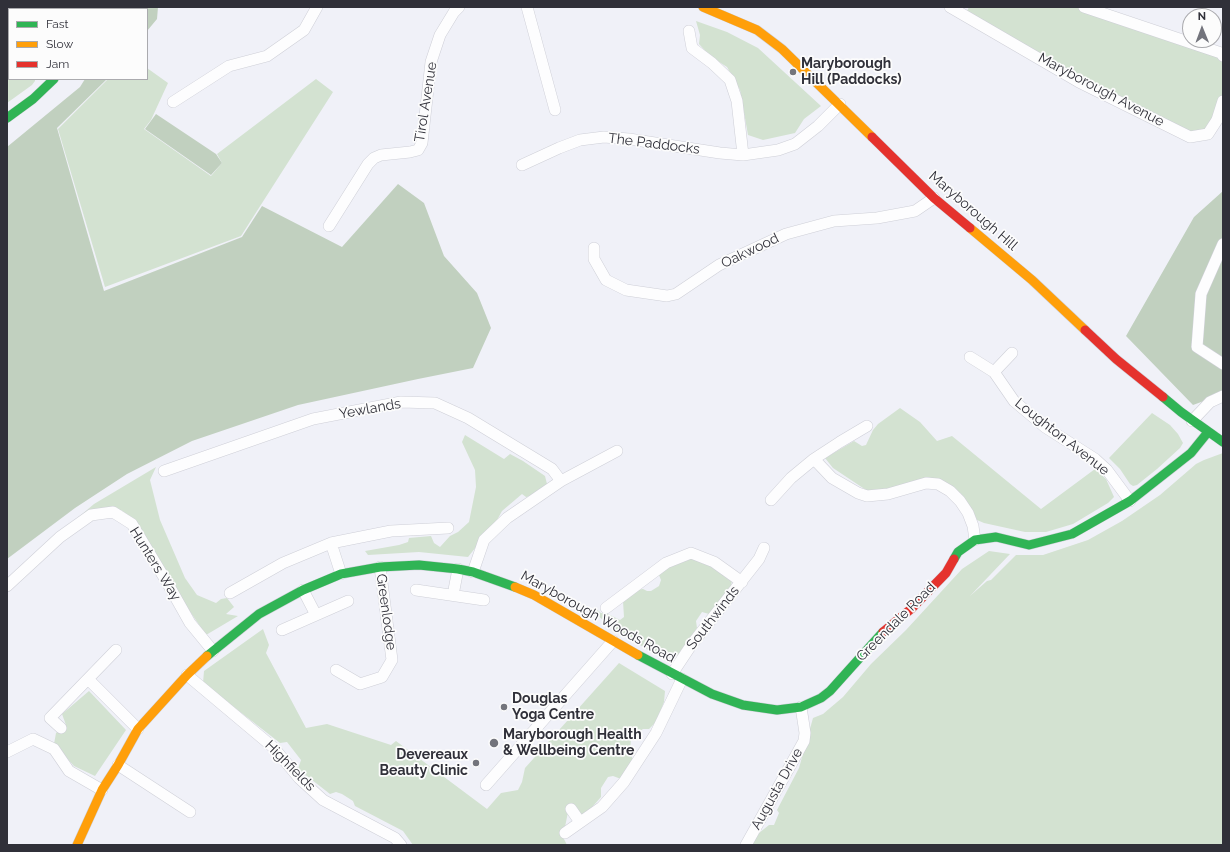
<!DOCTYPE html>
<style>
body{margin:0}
#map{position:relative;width:1230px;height:852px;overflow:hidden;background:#f0f1f8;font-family:Raleway,sans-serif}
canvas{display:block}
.frame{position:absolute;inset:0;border:8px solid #303039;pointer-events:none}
.legend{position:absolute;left:8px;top:8px;width:140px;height:72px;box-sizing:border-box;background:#fcfcfc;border:1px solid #aaaaae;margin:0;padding:5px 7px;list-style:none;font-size:12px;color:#303039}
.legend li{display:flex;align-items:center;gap:8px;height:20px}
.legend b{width:20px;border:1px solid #aaaaae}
.north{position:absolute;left:1182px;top:8px;width:40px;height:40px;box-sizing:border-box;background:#fcfcfc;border:1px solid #aaaaae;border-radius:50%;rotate:359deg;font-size:11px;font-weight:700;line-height:16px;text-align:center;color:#303039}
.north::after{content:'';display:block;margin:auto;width:14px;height:18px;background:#73747c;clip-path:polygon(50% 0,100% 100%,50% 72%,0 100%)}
</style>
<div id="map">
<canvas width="1230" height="852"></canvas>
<div class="frame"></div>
<ul class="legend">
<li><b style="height:5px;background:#30b455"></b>Fast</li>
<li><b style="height:5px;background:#ff9f0a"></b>Slow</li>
<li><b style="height:5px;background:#e5322d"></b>Jam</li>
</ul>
<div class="north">N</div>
</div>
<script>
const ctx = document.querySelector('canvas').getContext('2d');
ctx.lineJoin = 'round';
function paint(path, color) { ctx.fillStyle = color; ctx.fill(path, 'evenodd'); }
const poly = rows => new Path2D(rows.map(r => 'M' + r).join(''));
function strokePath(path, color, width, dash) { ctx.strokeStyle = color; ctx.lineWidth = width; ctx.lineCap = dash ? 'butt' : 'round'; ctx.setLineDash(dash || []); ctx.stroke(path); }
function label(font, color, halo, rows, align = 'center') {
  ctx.font = font + ' Raleway,sans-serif'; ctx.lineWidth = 3.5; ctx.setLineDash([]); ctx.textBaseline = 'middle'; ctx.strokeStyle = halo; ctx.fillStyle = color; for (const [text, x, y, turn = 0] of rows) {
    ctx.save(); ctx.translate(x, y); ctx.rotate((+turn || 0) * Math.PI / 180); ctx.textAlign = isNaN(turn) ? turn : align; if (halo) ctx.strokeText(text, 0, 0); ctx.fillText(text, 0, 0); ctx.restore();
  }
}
paint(poly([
 [969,7,1083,7,1223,56,1223,101,1212,129,1186,135,965,15],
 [696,21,727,32,758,48,821,106,804,119,795,133,763,140,748,135,740,90,727,67,710,56,699,44,700,35],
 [147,68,168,83,151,120,144,129,211,176,222,163,217,154,316,79,333,92,241,236,105,287,58,129,108,79,147,79],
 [9,73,9,79,35,79,35,81,32,85,7,103,7,74],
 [900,408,920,422,937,441,952,436,1041,509,1095,469,1106,479,1114,497,1108,503,1073,524,1046,532,1025,532,984,523,977,520,962,495,944,482,927,477,885,490,869,492,833,468,825,458,854,441,862,446,866,445,873,430,878,424],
 [1152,413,1170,425,1178,434,1183,443,1180,448,1157,469,1137,485,1133,486,1130,484,1120,469,1109,458],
 [465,435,504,459,510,454,523,461,545,476,547,484,536,495,526,497,522,494,502,511,496,522,468,557,419,552,368,555,365,551,399,545,408,542,409,538,431,536,434,543,440,547,450,536,458,532,469,522,476,487,475,470,462,442],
 [1223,453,1223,845,752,845,759,833,769,825,774,825,779,813,777,810,799,768,813,718,823,714,843,697,871,664,906,630,962,569,989,551,1010,554,970,596,987,581,991,580,1016,555,1043,555,1088,540,1122,521,1160,495,1196,464,1204,460],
 [156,467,150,480,160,520,185,578,197,595,216,603,221,599,227,598,234,607,226,614,238,616,206,635,176,591,137,522,121,510,90,509,74,521,94,504],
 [693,558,722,571,732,580,731,586,709,614,702,612,696,621,697,628,677,656,655,654,613,629,595,613,596,609,601,613,608,614,620,620,624,617,623,601,635,590,643,589,647,591,651,591,659,586,661,580,659,575,667,567],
 [263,629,269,645,266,653,306,728,327,724,391,745,396,741,487,809,501,793,518,790,522,782,525,768,619,663,665,691,664,702,656,722,649,729,643,729,631,737,630,754,633,759,621,779,613,776,608,777,601,788,601,797,587,813,581,816,568,812,563,837,567,845,413,845,403,831,355,806,353,801,342,794,336,792,330,794,298,769,301,760,287,742,280,743,203,683,204,671],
 [89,691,126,730,95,776,74,766,54,744,56,733,66,725,62,714]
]), '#d3e2d1');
paint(poly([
 [128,7,158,7,157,19,147,31,147,9,127,9],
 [85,79,107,79,57,128,104,291,242,237,262,206,342,247,398,184,424,203,444,256,477,293,491,328,473,368,418,379,298,405,192,441,127,474,75,508,7,559,7,147,80,87],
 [156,114,216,154,222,163,211,175,145,129],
 [1223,191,1223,394,1193,405,1126,336,1194,217]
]), '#c1d0bf');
const street = poly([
 [527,7,555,110],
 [950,7,1079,82,1190,137,1208,134,1217,120,1223,101],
 [1084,7,1221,53,1223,56],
 [63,9,64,7],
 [689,31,692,48,712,63,730,80,737,101,743,155],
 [7,67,9,65],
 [173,102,229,66,267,56,304,30,317,7],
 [522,165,559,148,580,140,604,137,629,139,720,153,743,155,778,150,795,144,818,126,840,104],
 [329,226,368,164,374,158,381,155,410,152,418,150,422,143,431,62,440,35,454,12,459,7],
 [1223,244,1201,294,1197,347,1223,364],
 [594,248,594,259,606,280,626,290,667,296,676,294,719,265,786,234,834,221,877,218,915,211,934,198],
 [970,357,994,372,1014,401,1045,427,1095,459,1107,470,1130,501],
 [994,372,1012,353],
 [1192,421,1210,402,1223,396],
 [814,459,832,478,858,493,867,496,888,494,926,483,938,484,950,491,960,501,968,513,973,526,975,540],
 [164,471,313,419,401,402,435,403,468,418,552,469,561,481],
 [771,500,791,478,814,459,840,442,867,426],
 [331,543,341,574],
 [473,572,484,540,507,518,561,481,617,451],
 [7,586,60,537,91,515,113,512,132,524,168,584,190,623,213,651],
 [303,590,316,615],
 [416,590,484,600],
 [230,593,283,563,331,543,391,531,448,528],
 [453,595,458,569],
 [606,608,666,563,691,553,714,562,742,582],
 [282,630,348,601],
 [336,670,360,684,382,677,392,660,380,567],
 [672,674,692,644,759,559,764,548],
 [187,675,274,748,299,778,323,800,395,838,401,845],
 [88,679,138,729],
 [61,728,50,718,116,650],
 [7,752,33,739,54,749,69,771,102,790],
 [118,765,190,812],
 [486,785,613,641],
 [571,809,580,822],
 [565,833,602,807,624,782,656,733,682,679],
 [746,845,804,741,805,733,801,707]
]);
const fast = poly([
 [104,9,105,7],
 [7,118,33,99,54,79],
 [1163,397,1181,412,1223,442],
 [954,559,958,552,975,540,996,537,1029,545,1072,534,1130,501,1191,453,1208,432],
 [638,655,712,694,743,705,777,710,801,707,821,698,830,691,883,632],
 [207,656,259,614,303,590,341,574,380,567,419,565,458,569,473,572,515,587]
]);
const slow = poly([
 [703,7,757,30,782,49,872,137],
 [970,228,1032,280,1085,330],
 [515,587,534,595,638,655],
 [77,845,102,790,118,765,138,729,187,675,207,656]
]);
const jam = poly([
 [872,137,934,198,970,228],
 [1085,330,1116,359,1163,397],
 [883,632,911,609,946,573,954,559]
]);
strokePath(street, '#cecfd7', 12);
strokePath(fast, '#cecfd7', 10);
strokePath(slow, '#cecfd7', 10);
strokePath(jam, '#cecfd7', 10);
strokePath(street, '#fdfdfe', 11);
strokePath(fast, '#30b455', 9);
strokePath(slow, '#ff9f0a', 9);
strokePath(jam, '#e5322d', 9);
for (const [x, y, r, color] of [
 [793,72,4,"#73747c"],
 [504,707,4,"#73747c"],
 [494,743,5,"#73747c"],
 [476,763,4,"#73747c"]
]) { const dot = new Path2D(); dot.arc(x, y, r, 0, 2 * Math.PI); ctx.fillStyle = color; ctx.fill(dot); strokePath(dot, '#fcfcfc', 1.5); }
label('bold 14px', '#303039', '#fcfcfc', [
 ["Maryborough",801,64],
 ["Hill (Paddocks)",801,80],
 ["Douglas",512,699],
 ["Yoga Centre",512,715],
 ["Maryborough Health",503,735],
 ["& Wellbeing Centre",503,751],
 ["Devereaux",468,755,"right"],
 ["Beauty Clinic",468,771,"right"]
], 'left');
label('14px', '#303039', '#fcfcfc', [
 ["Maryborough Avenue",1101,90,28],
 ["Tirol Avenue",426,102,-81],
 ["The Paddocks",654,144,7],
 ["Maryborough Hill",973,211,41],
 ["Oakwood",750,251,-26],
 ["Yewlands",370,409,-10],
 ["Loughton Avenue",1062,437,38],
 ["Hunters Way",155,564,58],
 ["Greenlodge",386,612,82],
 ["Maryborough Woods Road",598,617,29],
 ["Southwinds",713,618,-52],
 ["Greendale Road",896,622,-45],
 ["Highfields",290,766,45],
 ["Augusta Drive",777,789,-61]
]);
</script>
